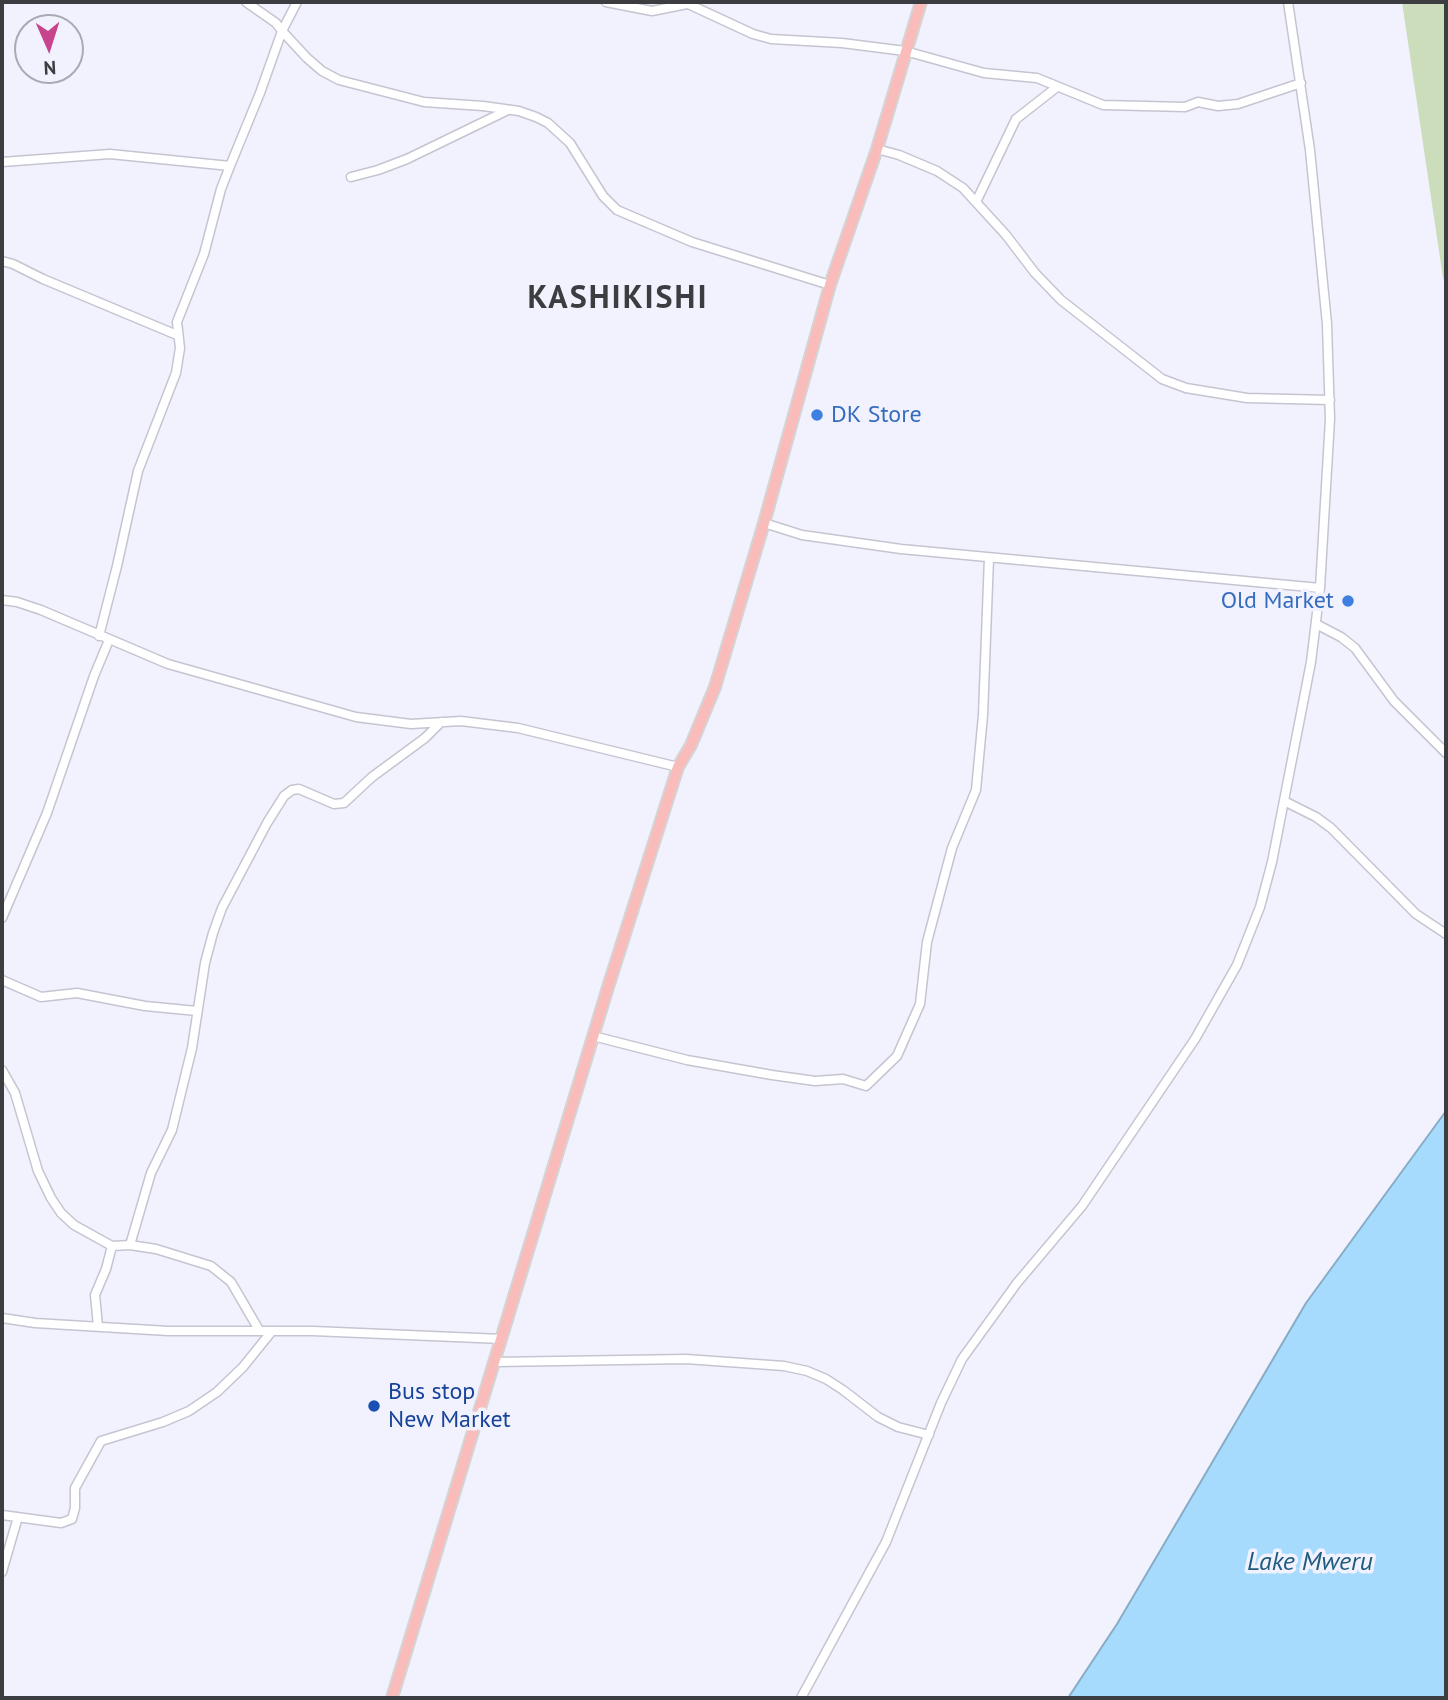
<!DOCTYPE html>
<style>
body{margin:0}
#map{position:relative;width:1448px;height:1700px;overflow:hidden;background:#f1f2fe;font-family:"PT Sans",sans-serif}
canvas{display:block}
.frame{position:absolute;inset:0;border:4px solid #3c3d41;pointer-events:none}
.north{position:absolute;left:14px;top:14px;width:70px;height:70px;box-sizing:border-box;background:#f1f2fe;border:2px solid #a9aab2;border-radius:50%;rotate:177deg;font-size:19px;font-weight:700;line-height:28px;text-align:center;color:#3c3d41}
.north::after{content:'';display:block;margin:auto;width:24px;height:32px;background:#c7458d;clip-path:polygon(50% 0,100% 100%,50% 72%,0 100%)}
</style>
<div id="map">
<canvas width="1448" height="1700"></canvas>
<div class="frame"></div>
<div class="north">N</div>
</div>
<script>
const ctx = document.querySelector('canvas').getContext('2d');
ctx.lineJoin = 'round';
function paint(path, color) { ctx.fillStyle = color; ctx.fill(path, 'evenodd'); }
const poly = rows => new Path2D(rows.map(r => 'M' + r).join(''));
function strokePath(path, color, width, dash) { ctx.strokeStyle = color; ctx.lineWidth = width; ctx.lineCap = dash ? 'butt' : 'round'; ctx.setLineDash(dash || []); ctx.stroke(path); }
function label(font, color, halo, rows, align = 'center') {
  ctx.font = font + ' "PT Sans",sans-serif'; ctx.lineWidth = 7; ctx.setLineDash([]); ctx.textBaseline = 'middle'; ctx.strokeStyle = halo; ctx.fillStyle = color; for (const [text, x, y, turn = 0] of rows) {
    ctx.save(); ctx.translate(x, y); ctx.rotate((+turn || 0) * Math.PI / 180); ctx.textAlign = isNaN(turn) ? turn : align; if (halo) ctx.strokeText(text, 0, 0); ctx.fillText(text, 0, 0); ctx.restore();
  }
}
paint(poly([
 [1402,2,1446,2,1446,284,1443,278]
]), '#cdb');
const water = poly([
 [1446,1111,1446,1698,1068,1698,1117,1624,1306,1303,1446,1111]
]);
paint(water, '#a7dbfe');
strokePath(water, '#87acc5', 2);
const minor = poly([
 [246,2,276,23,282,31,297,2],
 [606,2,652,11,687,4],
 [684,2,753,34,771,39,842,43,905,51,984,73,1037,78,1103,105,1185,107,1198,102,1218,106,1238,104,1301,83],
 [877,149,899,155,937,171,963,188,1006,235,1035,273,1061,300,1162,379,1186,388,1247,398,1330,400],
 [2,162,110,154,230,166,260,93,282,31,307,58,322,71,339,80,424,102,483,106,519,111,536,117,548,123,570,143,603,196,617,210,692,242,830,285],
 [351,177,378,170,407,159,508,110],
 [976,202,1016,119,1057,87],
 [2,261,13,264,43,279,177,335],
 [764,523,802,535,901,549,1320,588],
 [2,600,17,602,41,610,168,664,356,717,411,724,461,721,518,728,678,767],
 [1316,624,1341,637,1355,648,1394,701,1446,753],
 [99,636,117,566,138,471,176,373,180,348,177,322,204,254,221,189,230,166],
 [1284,801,1316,817,1331,828,1416,914,1446,934],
 [2,918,47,813,94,676,109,640],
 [2,980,41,997,77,993,145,1006,197,1011],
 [593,1036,687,1060,772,1075,815,1081,843,1079,866,1086,897,1056,920,1004,927,942,952,848,976,790,983,715,989,558],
 [2,1070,15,1093,38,1171,51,1198,61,1213,74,1225,112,1246,106,1269,95,1295,98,1326],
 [130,1245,151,1173,172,1130,192,1048,205,963,213,933,222,908,267,823,284,796,292,790,299,789,334,804,344,803,372,777,425,738,441,722],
 [112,1246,130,1245,156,1249,211,1266,231,1282,259,1330],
 [2,1318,35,1323,168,1331,313,1331,502,1339],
 [495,1362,686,1359,784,1366,807,1371,826,1379,843,1390,878,1417,898,1427,929,1435],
 [2,1515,61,1523,72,1519,75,1508,75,1488,101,1441,163,1422,189,1411,217,1392,243,1367,272,1331],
 [2,1572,18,1517],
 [801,1698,886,1542,941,1403,962,1359,1017,1283,1082,1206,1195,1039,1237,965,1260,907,1272,862,1311,662,1320,588,1330,419,1327,324,1310,150,1288,2]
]);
const major = poly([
 [392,1698,609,984,678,767,691,745,715,687,764,523,830,285,877,149,921,2]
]);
strokePath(minor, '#c4c5d0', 11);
strokePath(major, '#d4d4d5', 14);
strokePath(minor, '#fff', 8);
strokePath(major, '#fabcba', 10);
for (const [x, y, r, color] of [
 [817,415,7,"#3f7fe0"],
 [1348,601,7,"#3f7fe0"],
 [374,1406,7,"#1a4fb4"]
]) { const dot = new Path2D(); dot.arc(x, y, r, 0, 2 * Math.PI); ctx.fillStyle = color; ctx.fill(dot); strokePath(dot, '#f1f2fe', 2.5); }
label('24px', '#366cbe', '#f1f2fe', [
 ["DK Store",831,415],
 ["Old Market",1334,601,"right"]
], 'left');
label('24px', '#164399', '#f1f2fe', [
 ["Bus stop",388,1392],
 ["New Market",388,1420]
], 'left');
label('italic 26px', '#1f5b7d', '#f1f2fe', [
 ["Lake Mweru",1310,1563]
]);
ctx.letterSpacing = '2px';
label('bold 32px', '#3c3d41', '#f1f2fe', [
 ["KASHIKISHI",618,299]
]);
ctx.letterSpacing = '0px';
</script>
